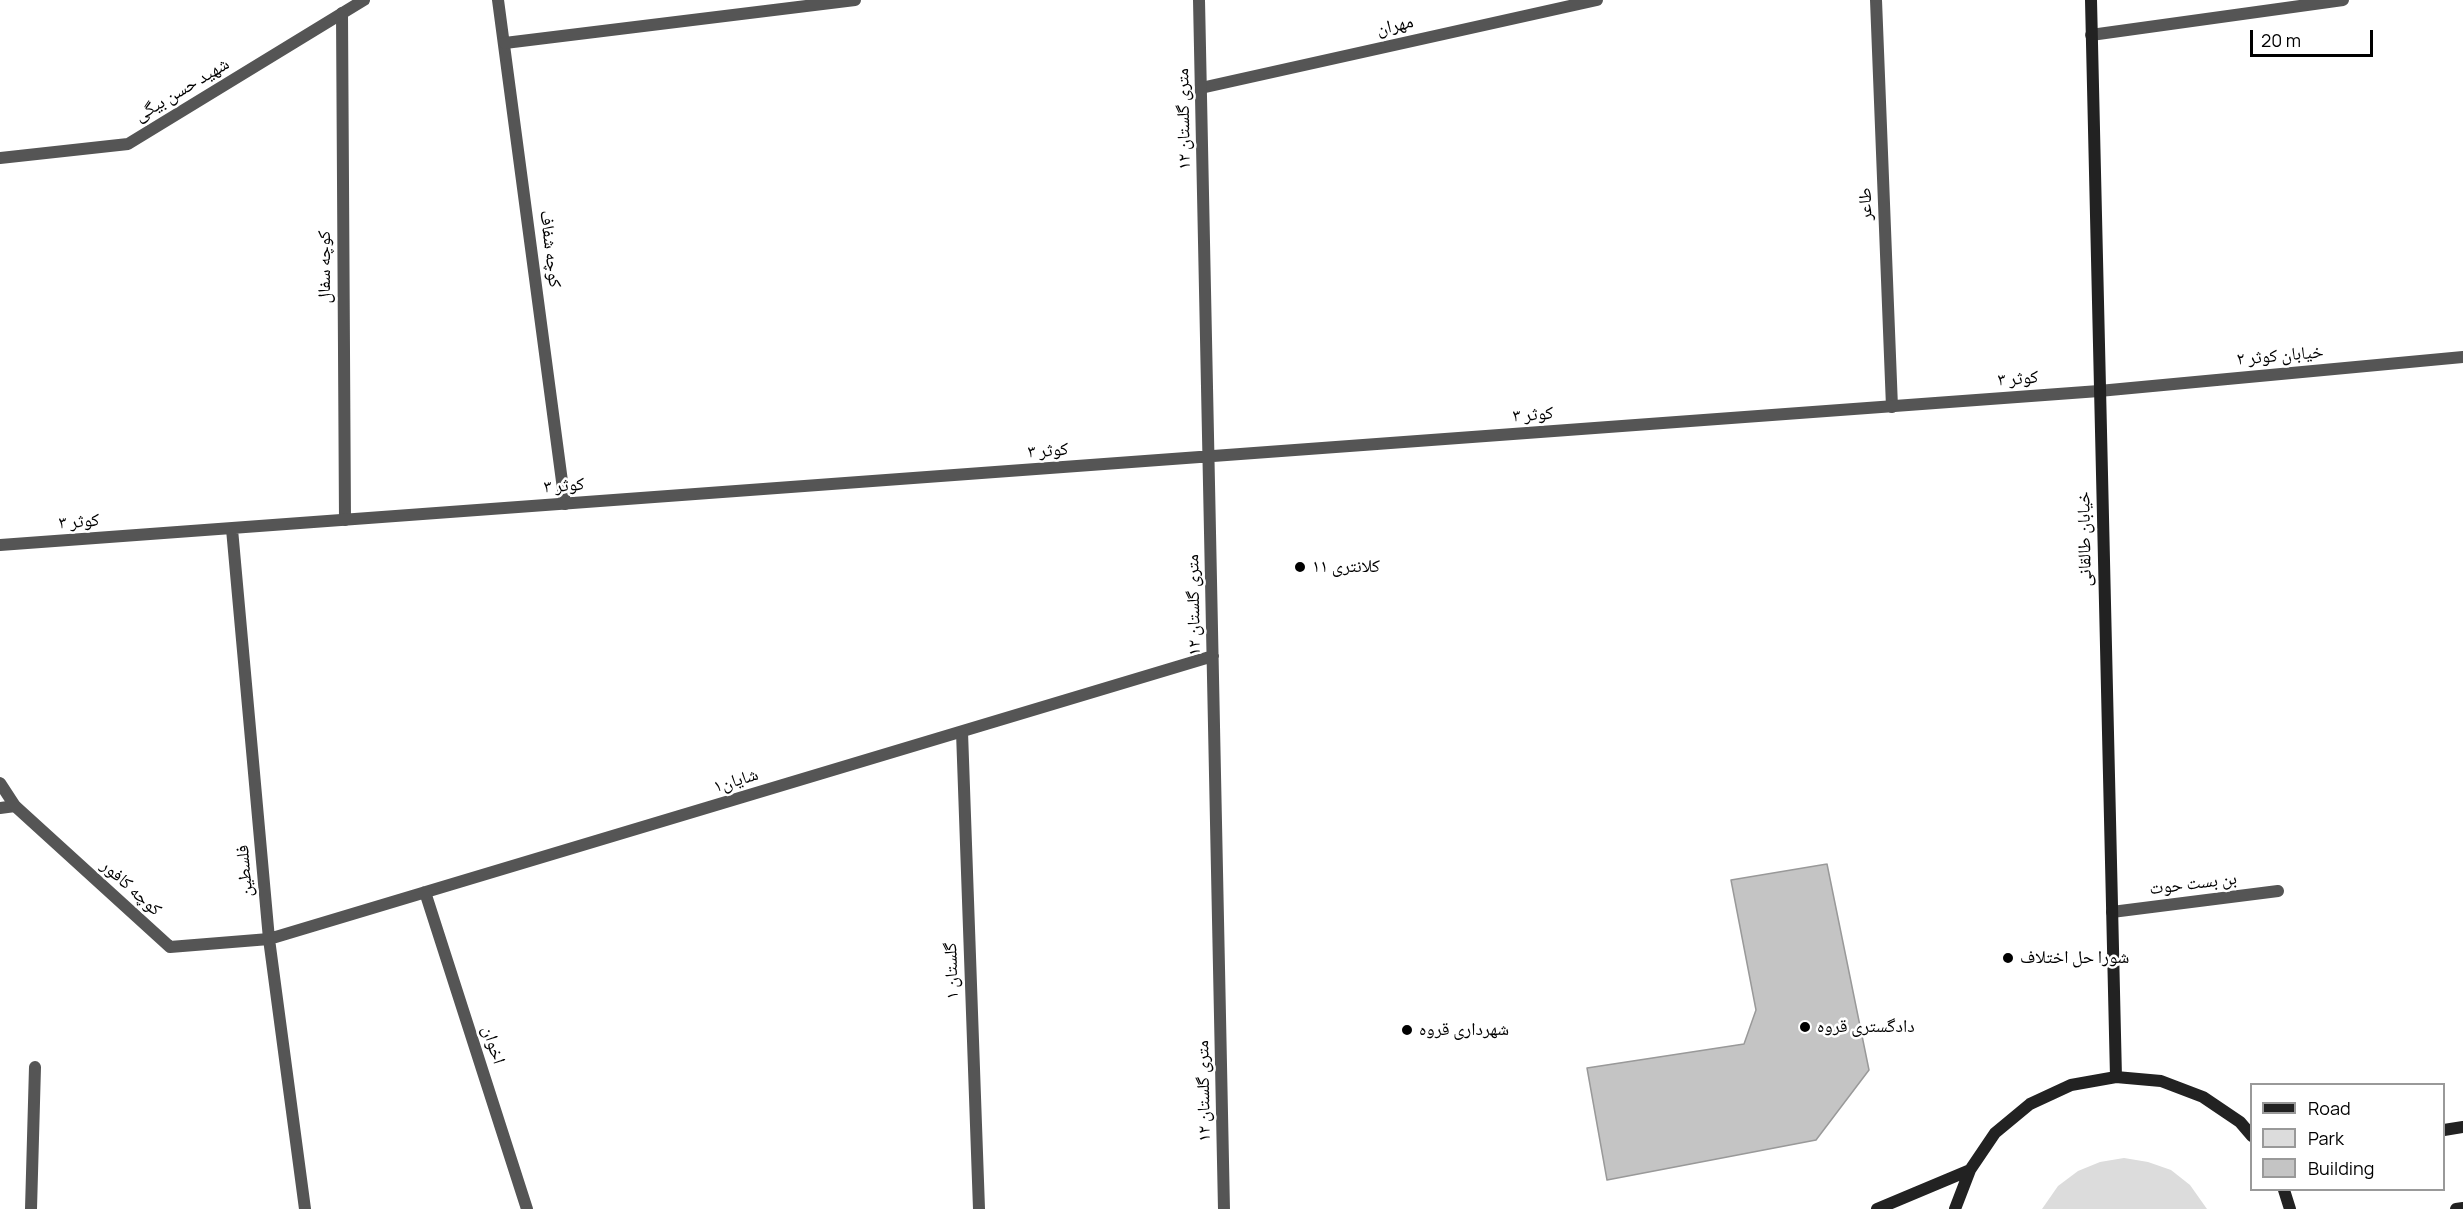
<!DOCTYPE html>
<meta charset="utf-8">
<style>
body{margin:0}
#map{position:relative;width:2463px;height:1209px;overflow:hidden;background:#fff;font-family:Manrope,sans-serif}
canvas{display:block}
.legend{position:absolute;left:2250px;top:1083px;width:195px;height:108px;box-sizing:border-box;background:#fff;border:2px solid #999;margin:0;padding:8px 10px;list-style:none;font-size:18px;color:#000}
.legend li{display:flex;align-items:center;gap:12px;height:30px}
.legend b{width:30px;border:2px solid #999}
.scale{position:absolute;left:2250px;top:30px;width:123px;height:27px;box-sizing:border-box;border:3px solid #000;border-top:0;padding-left:8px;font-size:18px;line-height:21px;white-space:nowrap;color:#000;-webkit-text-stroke:4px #fff;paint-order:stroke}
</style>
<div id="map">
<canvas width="2463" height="1209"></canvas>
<ul class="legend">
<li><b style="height:8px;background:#222"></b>Road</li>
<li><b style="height:16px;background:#dcdcdc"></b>Park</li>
<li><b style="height:16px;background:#c4c4c4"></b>Building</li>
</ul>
<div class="scale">20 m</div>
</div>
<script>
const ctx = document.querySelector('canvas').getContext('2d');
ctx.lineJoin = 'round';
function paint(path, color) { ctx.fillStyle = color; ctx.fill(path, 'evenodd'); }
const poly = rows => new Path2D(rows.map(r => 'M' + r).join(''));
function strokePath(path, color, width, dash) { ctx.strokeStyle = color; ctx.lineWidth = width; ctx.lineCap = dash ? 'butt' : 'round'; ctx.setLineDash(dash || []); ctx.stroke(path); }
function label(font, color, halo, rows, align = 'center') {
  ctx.font = font + ' Manrope,"Noto Naskh Arabic",sans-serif'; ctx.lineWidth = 5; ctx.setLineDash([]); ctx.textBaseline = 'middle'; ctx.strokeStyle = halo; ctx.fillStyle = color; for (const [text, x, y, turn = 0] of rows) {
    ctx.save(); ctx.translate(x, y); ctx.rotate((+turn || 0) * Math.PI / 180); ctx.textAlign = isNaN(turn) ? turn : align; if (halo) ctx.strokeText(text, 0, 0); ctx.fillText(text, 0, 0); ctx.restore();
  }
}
paint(poly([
 [2124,1158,2148,1162,2171,1170,2190,1185,2207,1209,2042,1209,2058,1186,2078,1171,2100,1162]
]), '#dcdcdc');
const building = poly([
 [1827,864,1869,1070,1816,1140,1607,1180,1587,1068,1744,1044,1756,1010,1731,880,1827,864]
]);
paint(building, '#c4c4c4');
strokePath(building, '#999', 1.5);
strokePath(poly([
 [498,0,565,504],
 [1876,0,1892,407],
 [342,13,345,520],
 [2091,35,2343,0],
 [1201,88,1597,0],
 [0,808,15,806],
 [2112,912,2278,891],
 [31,1209,35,1067]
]), '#555', 12);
strokePath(poly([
 [1199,0,1224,1209],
 [505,43,855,0],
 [0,158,128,144,364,0],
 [232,529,269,939,305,1209],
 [0,545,2099,391],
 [962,732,979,1209],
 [0,783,15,806,170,947,269,939,1213,656],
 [425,892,527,1209]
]), '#555', 12);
strokePath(poly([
 [2099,391,2463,357]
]), '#555', 12);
strokePath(poly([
 [2091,0,2116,1077],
 [2444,1130,2463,1127],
 [2284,1190,2290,1209],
 [1877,1209,1970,1170],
 [1955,1209,1970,1170,1995,1133,2030,1104,2071,1085,2116,1077,2161,1081,2203,1097,2240,1122,2252,1136],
 [2456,1209,2463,1208]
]), '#222', 12);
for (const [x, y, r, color] of [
 [1300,567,6,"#000"],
 [2008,958,6,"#000"],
 [1805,1027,6,"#000"],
 [1407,1030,6,"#000"]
]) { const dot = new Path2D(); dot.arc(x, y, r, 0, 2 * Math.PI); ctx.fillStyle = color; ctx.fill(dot); strokePath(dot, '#fff', 2); }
label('18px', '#000', '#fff', [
 ["مهران",1395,26,-13],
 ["شهید حسن بیگی",182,90,-31],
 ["۱۲ متری گلستان",1184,119,-91],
 ["طاعر",1866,204,-92],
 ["کوچه شفاف",550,249,83],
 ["کوچه سفال",325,267,-90],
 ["خیابان کوثر ۲",2280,356,-5],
 ["کوثر ۳",2018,379,-4],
 ["کوثر ۳",1533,415,-4],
 ["کوثر ۳",1048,451,-4],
 ["کوثر ۳",564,486,-4],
 ["کوثر ۳",79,522,-4],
 ["خیابان طالقانی",2085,539,-91],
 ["۱۲ متری گلستان",1194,605,-91],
 ["شایان۱",736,781,-17],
 ["فلسطین",245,871,-95],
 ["بن بست حوت",2193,884,-7],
 ["کوچه کافور",131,888,42],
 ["گلستان ۱",952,971,-92],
 ["اخوان",493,1045,72],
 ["۱۲ متری گلستان",1204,1091,-91]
]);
label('18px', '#000', '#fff', [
 ["کلانتری ۱۱",1312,567],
 ["شورا حل اختلاف",2020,958],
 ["دادگستری قروه",1817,1027],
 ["شهرداری قروه",1419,1030]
], 'left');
</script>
